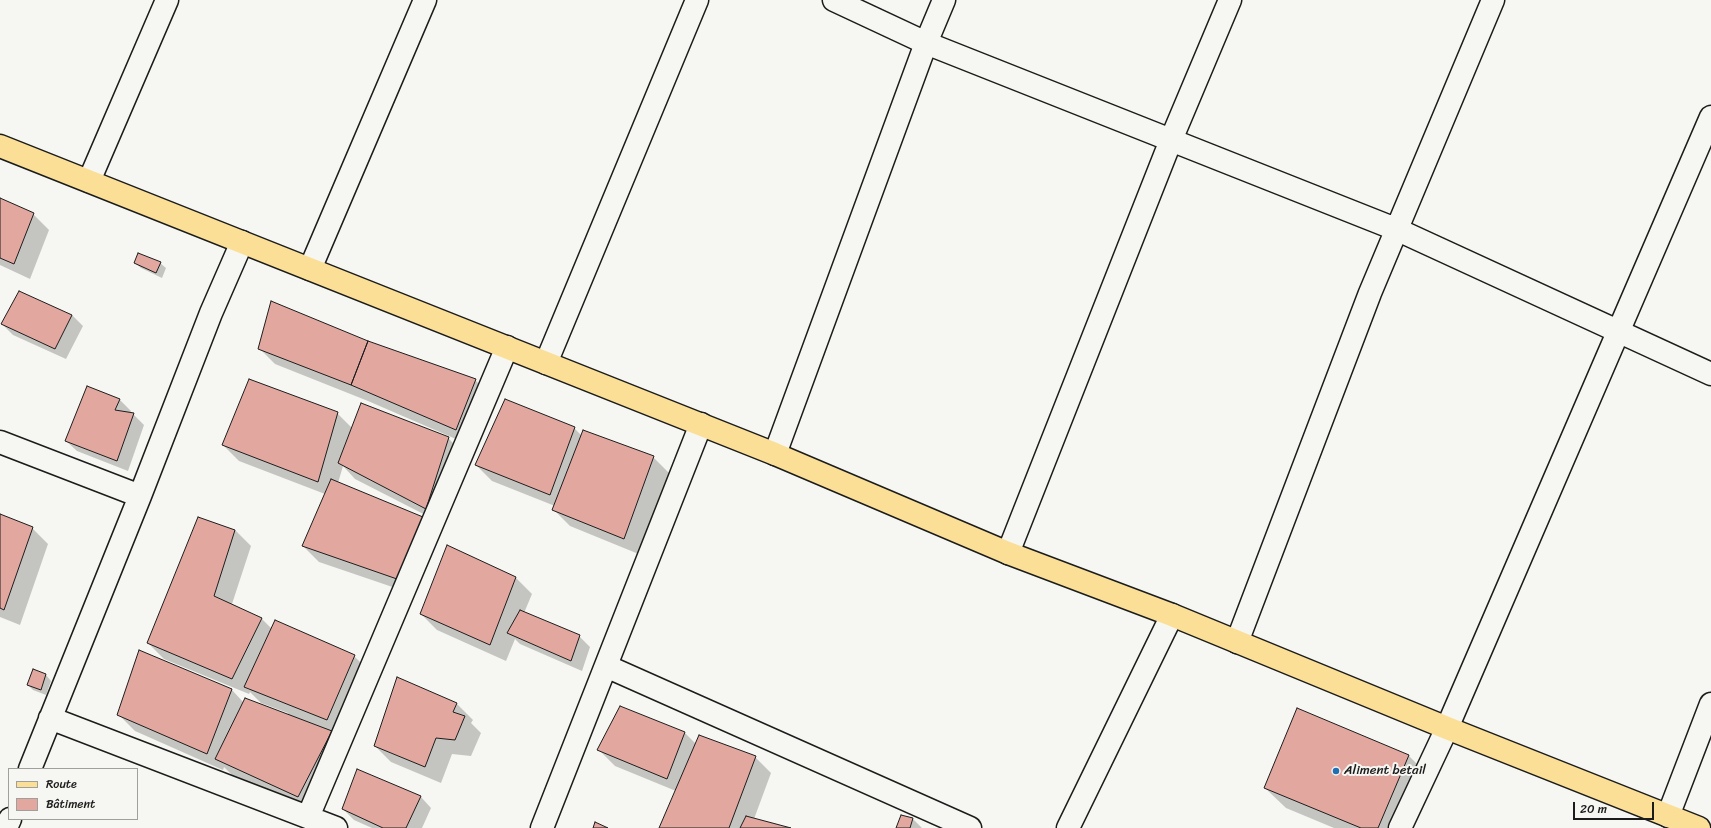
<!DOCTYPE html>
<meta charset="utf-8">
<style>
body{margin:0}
#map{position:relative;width:1711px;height:828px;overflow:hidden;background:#f6f6f2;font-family:Sriracha,sans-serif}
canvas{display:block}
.legend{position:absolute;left:8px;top:768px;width:130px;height:52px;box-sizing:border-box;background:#f6f6f2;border:1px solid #9f9f9c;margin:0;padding:5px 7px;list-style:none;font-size:12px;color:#1c1c1c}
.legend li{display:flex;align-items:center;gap:8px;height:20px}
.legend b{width:20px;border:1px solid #9f9f9c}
.scale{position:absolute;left:1573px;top:802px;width:81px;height:18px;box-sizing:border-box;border:2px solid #1c1c1c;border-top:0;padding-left:5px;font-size:12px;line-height:14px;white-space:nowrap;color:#1c1c1c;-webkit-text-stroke:3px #f6f6f2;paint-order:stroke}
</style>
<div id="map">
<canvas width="1711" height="828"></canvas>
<ul class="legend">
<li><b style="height:5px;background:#fbdf96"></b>Route</li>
<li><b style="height:11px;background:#e2a8a0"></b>Bâtiment</li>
</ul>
<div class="scale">20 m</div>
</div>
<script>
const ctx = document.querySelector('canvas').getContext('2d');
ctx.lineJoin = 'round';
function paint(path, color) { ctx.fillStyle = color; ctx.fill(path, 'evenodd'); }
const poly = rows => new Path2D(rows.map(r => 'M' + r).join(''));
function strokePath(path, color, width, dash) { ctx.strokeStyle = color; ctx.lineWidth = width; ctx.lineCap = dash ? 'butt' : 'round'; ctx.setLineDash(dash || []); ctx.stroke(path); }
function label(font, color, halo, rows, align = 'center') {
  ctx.font = font + ' Sriracha,sans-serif'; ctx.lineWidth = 4; ctx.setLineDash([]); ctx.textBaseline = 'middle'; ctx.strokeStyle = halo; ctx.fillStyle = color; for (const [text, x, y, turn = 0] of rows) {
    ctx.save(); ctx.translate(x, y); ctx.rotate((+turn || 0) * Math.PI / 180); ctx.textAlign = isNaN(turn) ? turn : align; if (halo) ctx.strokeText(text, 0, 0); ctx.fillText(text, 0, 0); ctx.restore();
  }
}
paint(poly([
 [0,199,33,214,49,230,30,279,0,265],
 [135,263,160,263,166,268,162,278,141,268],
 [72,315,83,326,66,359,13,335,2,324],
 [368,342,475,380,491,396,472,446,368,401,275,364,259,348],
 [88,388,120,400,131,411,129,414,133,414,144,425,128,471,77,451,66,441],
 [337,413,352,428,448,438,464,454,443,524,355,479,343,466,338,483,422,518,438,534,413,594,319,562,303,546,325,494,239,461,223,445],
 [574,428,582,436,653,457,669,473,641,555,570,526,554,510,555,506,492,481,476,465],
 [0,515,32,528,48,544,20,625,0,617],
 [199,518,235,530,251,546,232,604,261,618,272,629,354,656,370,672,344,735,330,730,348,748,314,812,232,775,224,767,223,770,135,731,119,715,140,652,232,690,244,703,287,715,288,713,261,703,250,692,249,694,164,659,148,643],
 [516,578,532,594,524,613,579,636,590,647,582,671,520,644,515,639,506,661,437,630,421,614],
 [33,671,46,675,51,681,46,695,33,690,28,685],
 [397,678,457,704,473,720,471,723,481,733,471,756,452,754,441,783,391,762,375,746],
 [685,733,696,744,755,757,771,773,754,819,787,828,660,828,676,791,615,766,599,750],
 [1408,755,1429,776,1407,828,1334,828,1286,808,1265,788],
 [421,797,431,808,422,828,372,828,354,820,343,809],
 [902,816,913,819,922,828,897,828]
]), '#0003');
const building = poly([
 [0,198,34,213,14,264,0,258,0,198],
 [138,253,161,262,156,273,134,263,138,253],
 [19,291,72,315,55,349,1,324,19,291],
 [271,301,368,341,351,385,258,349,271,301],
 [368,341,476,379,456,430,351,385,368,341],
 [249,379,338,412,318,482,222,445,249,379],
 [87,386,120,399,115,410,134,413,117,461,65,441,87,386],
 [505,399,575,427,550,495,475,465,505,399],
 [361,403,449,437,426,509,338,463,361,403],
 [583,430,654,456,624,539,552,510,583,430],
 [331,479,423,517,397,579,302,546,331,479],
 [0,514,33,527,4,610,0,608,0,514],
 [198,517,235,530,214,596,262,618,232,679,147,643,198,517],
 [447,545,516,577,490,645,420,614,447,545],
 [520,610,580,635,571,661,507,633,520,610],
 [275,620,355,655,327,720,244,687,275,620],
 [139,650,232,689,207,754,117,715,139,650],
 [33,669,46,674,41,690,27,685,33,669],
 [397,677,457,703,453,712,465,716,455,740,436,738,425,767,374,746,397,677],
 [245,698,332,731,298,797,215,759,245,698],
 [620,706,685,732,667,779,597,750,620,706],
 [1297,708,1409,755,1378,828,1361,828,1264,788,1297,708],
 [699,735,756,756,729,828,659,828,699,735],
 [357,769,421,796,406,828,383,828,342,809,357,769],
 [901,815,913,818,910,828,896,828,901,815],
 [746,816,791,828,740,828,746,816],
 [595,822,608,828,593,828,595,822]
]);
paint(building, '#e2a8a0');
strokePath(building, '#1c1c1c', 1);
const minor = poly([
 [834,0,926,43,1398,230,1711,374],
 [89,181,167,0],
 [310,269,425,0],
 [546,363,697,0],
 [0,442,140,496],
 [775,454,926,43,944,0],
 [1008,553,1171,140,1230,0],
 [1237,642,1370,293,1493,0],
 [606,666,970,828],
 [50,718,336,828],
 [30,769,140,496,211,313,242,242],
 [1668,816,1711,704],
 [308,817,507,347],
 [6,828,10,819],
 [542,828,701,424],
 [1068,828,1172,615],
 [1400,828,1447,728,1711,117]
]);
const major = poly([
 [0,146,775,454,1008,553,1172,615,1447,728,1699,828]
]);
strokePath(minor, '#1c1c1c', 25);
strokePath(major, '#1c1c1c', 25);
strokePath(minor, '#f6f6f2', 22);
strokePath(major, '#fbdf96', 22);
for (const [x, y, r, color] of [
 [1336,771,4,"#1f6fb2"]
]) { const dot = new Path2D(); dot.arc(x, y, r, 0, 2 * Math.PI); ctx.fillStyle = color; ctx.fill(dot); strokePath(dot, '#f6f6f2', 1.5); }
label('13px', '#1c1c1c', '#f6f6f2', [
 ["Aliment betail",1344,771]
], 'left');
</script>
